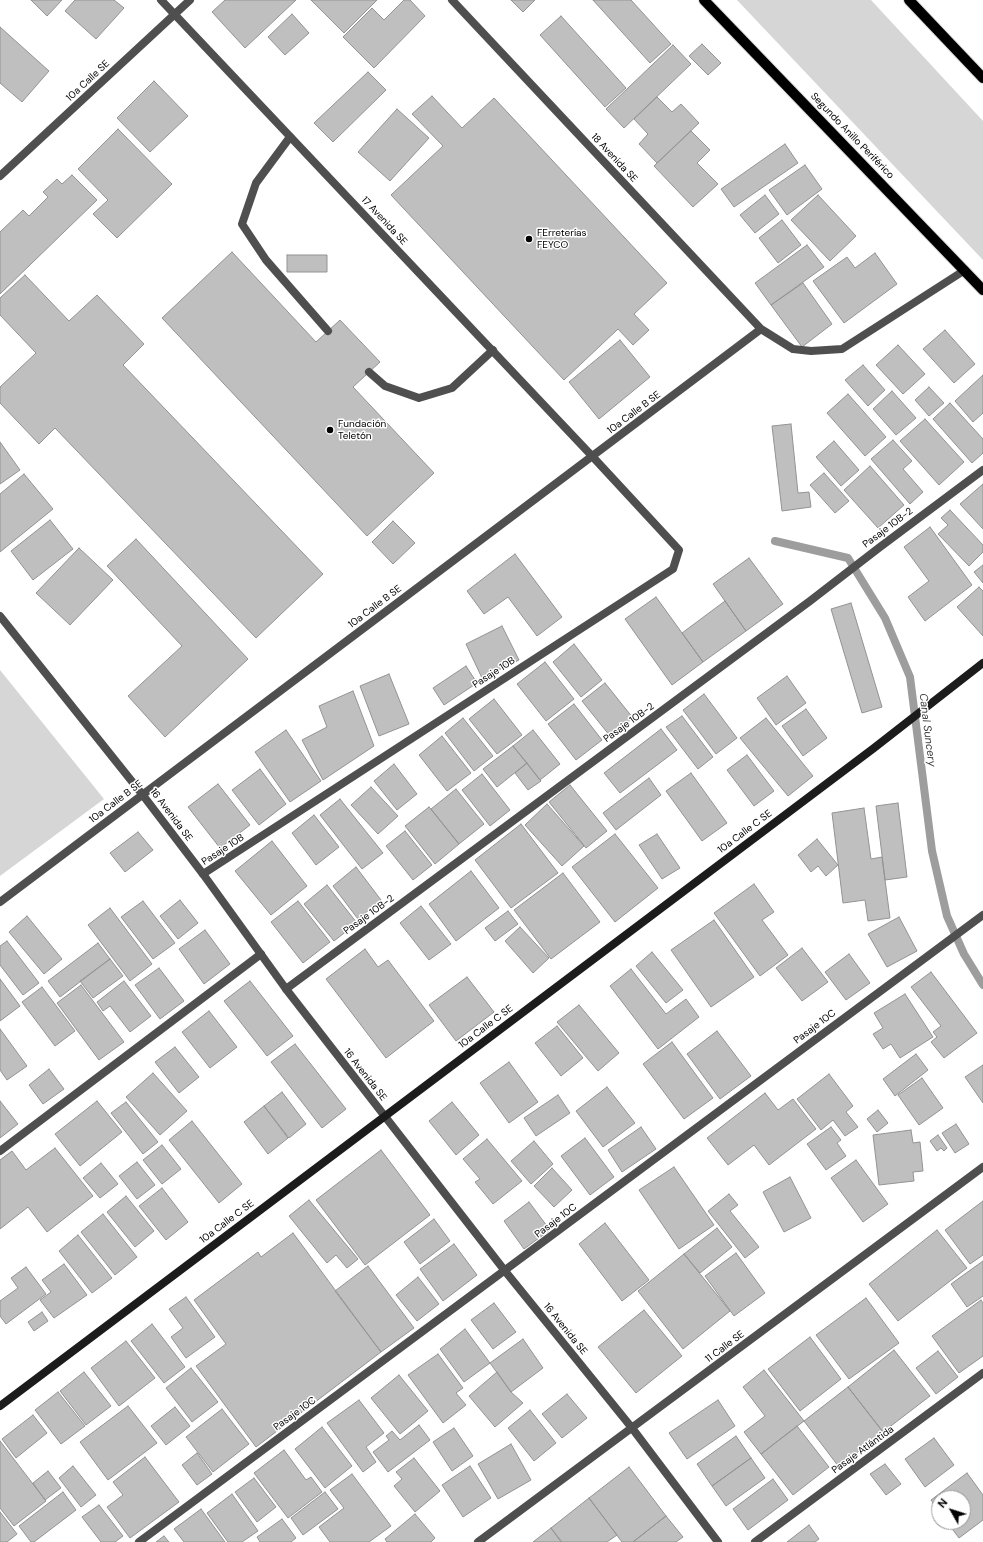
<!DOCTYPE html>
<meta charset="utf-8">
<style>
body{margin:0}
#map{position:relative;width:983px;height:1542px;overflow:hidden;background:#fff;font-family:"DM Sans",sans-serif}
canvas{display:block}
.north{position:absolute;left:931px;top:1490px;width:40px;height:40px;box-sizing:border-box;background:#fff;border:1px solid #999;border-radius:50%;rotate:309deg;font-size:11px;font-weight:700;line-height:16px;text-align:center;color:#000}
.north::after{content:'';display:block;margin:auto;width:14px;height:18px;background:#000;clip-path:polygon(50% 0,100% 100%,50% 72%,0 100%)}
</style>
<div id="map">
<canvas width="983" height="1542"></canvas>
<div class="north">N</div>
</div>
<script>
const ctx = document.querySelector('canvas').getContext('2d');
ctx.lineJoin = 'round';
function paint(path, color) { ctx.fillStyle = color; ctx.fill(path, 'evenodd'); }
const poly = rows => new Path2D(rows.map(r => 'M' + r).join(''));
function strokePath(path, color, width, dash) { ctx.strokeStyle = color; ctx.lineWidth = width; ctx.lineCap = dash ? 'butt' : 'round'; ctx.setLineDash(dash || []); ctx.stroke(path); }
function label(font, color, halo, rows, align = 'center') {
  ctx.font = font + ' "DM Sans",sans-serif'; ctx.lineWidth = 3; ctx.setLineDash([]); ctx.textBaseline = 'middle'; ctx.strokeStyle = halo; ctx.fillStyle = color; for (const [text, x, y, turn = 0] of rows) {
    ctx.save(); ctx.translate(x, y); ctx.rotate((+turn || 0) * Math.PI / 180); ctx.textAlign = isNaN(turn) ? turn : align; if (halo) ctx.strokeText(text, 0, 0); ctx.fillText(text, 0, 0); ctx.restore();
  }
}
paint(poly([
 [737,0,871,0,983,121,983,260],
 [0,670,104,799,0,876]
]), '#d6d6d6');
strokePath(poly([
 [775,541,848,558,885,618,910,677,932,851,947,916,964,954,983,985]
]), '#9d9d9d', 8);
const building = poly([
 [31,0,62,0,47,16,31,0],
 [75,0,114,0,124,8,96,39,65,11,75,0],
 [225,0,296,0,245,48,212,12,225,0],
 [311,0,377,0,344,33,311,0],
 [404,0,410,0,425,16,374,68,343,37,372,8,384,20,404,0],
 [511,0,535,0,523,12,511,0],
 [593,0,631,0,671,44,650,63,593,0],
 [292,14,309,33,285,55,268,37,292,14],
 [561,16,626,88,605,107,540,35,561,16],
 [0,27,49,71,22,102,0,83,0,27],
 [702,44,721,63,708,75,689,56,702,44],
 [673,45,691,64,624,128,606,109,673,45],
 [368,72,386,90,333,142,314,123,368,72],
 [154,81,188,116,150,152,117,118,154,81],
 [432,96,462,128,494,98,667,283,634,314,649,330,633,345,618,329,564,380,391,195,443,146,412,114,432,96],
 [657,97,672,112,681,104,699,123,657,163,639,144,648,134,634,119,657,97],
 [397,109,429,138,390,181,358,152,397,109],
 [118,129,172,184,117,238,93,214,108,200,78,169,118,129],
 [691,131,710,150,697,163,718,184,693,207,654,166,691,131],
 [785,144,798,163,734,207,721,189,785,144],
 [805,165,822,189,787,215,769,190,805,165],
 [72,175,97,200,0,294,0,232,23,210,29,216,48,197,43,192,57,179,62,184,72,175],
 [765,195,779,214,755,233,740,215,765,195],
 [818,195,856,236,830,261,791,220,818,195],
 [782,220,801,245,778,263,759,238,782,220],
 [807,245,824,267,771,305,755,283,807,245],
 [232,252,316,342,340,320,380,362,353,387,434,473,367,536,162,318,232,252],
 [875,253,897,284,844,323,813,281,847,257,855,268,875,253],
 [287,255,327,255,327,272,287,272,287,255],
 [25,275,69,321,97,295,144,344,123,365,323,574,256,638,55,428,39,444,0,403,0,387,36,353,0,315,0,298,25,275],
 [803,283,832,324,802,347,771,305,803,283],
 [945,330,975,364,954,383,923,349,945,330],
 [620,340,650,377,599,419,569,382,620,340],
 [898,345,925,374,903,394,876,365,898,345],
 [863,365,885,390,868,406,845,380,863,365],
 [983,375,983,413,973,422,955,401,983,375],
 [929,387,944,403,929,416,915,400,929,387],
 [892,391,916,418,896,435,873,409,892,391],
 [848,394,886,437,865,456,827,413,848,394],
 [950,403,983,439,983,453,972,463,933,419,950,403],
 [925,419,964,462,939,485,900,441,925,419],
 [791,424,798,493,809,492,811,507,782,511,772,426,791,424],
 [893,440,912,461,903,469,923,492,910,504,871,459,893,440],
 [834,441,859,470,841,486,816,457,834,441],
 [0,442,20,470,0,484,0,442],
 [870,466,904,505,878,528,844,490,870,466],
 [824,473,849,501,835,513,810,485,824,473],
 [24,474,53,509,0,552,0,494,24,474],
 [983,484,983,529,960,504,983,484],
 [950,510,983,545,983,552,969,566,938,534,948,525,941,518,950,510],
 [50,520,73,549,33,580,11,551,50,520],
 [393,521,415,543,393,564,372,542,393,521],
 [930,527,972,585,925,621,908,597,929,581,904,547,930,527],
 [136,539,248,659,165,737,128,696,182,646,107,566,136,539],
 [79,548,113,580,70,625,36,593,79,548],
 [515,554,562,617,537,636,508,597,484,614,467,591,515,554],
 [749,558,783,604,746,631,713,584,749,558],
 [983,565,983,583,974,572,983,565],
 [979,587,983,591,983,636,957,607,979,587],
 [656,597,703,662,672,685,625,619,656,597],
 [725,601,746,631,703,662,682,633,725,601],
 [851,603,882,707,862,713,831,609,851,603],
 [502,626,519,660,482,678,466,644,502,626],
 [574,644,602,680,581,697,553,662,574,644],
 [545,662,574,699,546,721,517,684,545,662],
 [466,666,477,683,444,705,433,688,466,666],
 [389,674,409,724,379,736,360,686,389,674],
 [787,676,806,703,776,725,757,698,787,676],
 [605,683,633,718,610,736,582,701,605,683],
 [353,691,374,746,323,780,302,740,327,727,319,706,353,691],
 [704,694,737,738,716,754,683,710,704,694],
 [494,699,522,735,497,754,469,719,494,699],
 [574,704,602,740,576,760,548,724,574,704],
 [806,709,827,738,803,756,782,726,806,709],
 [682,716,713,757,698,769,666,727,682,716],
 [463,718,493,756,474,771,445,733,463,718],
 [766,718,813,776,788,796,740,738,766,718],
 [661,729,677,750,620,793,604,773,661,729],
 [286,730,321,781,290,802,255,752,286,730],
 [533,730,560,764,540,780,513,746,533,730],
 [442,736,471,773,447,791,419,755,442,736],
 [513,746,527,763,497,787,483,769,513,746],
 [747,755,774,791,754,806,727,770,747,755],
 [527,763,541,781,528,790,515,773,527,763],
 [394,764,417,794,397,810,374,781,394,764],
 [260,769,286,804,259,825,232,790,260,769],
 [691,773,727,823,702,841,666,791,691,773],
 [482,774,510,810,490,826,462,790,482,774],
 [649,778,661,795,616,830,603,813,649,778],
 [218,784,250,825,220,848,188,807,218,784],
 [570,785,607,831,586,848,549,802,570,785],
 [371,787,398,816,378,834,351,805,371,787],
 [456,789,484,824,459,844,431,809,456,789],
 [340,799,383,853,362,869,320,815,340,799],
 [898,803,907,877,885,880,876,806,898,803],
 [547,804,584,846,562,866,525,825,547,804],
 [429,807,459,844,435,864,405,826,429,807],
 [864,808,871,859,882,857,890,918,868,921,865,900,843,903,832,813,864,808],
 [314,815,339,847,316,865,292,833,314,815],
 [521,824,558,873,511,908,475,860,521,824],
 [405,831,432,865,413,880,386,846,405,831],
 [138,832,153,850,125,872,110,853,138,832],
 [615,834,658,888,615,922,572,867,615,834],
 [657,834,680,868,662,879,639,845,657,834],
 [817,839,838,865,826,876,818,866,811,872,798,855,817,839],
 [272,841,307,886,271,915,235,871,272,841],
 [356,867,381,900,358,919,333,886,356,867],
 [471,871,499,908,456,941,429,904,471,871],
 [563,873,600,922,551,959,514,910,563,873],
 [754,884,774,912,762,920,788,955,760,976,714,913,754,884],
 [327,885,357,923,334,941,304,904,327,885],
 [180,900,198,923,178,939,160,916,180,900],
 [143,901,175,943,153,959,121,917,143,901],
 [298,901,330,942,303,963,271,922,298,901],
 [421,906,451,944,429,960,400,923,421,906],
 [110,908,152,964,130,981,88,925,110,908],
 [508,911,518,924,495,941,485,928,508,911],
 [27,916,62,959,44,974,9,932,27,916],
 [899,917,917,951,887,967,868,934,899,917],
 [714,920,754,977,711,1007,671,950,714,920],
 [520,927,549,958,533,973,505,941,520,927],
 [205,930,230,964,204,984,179,949,205,930],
 [7,941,39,983,23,995,0,965,0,946,7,941],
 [98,943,110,959,60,997,48,981,98,943],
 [802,948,828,982,802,1001,776,968,802,948],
 [365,949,378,967,388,960,434,1021,386,1058,326,979,365,949],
 [652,952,683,990,666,1003,636,966,652,952],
 [849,954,870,983,846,1000,825,972,849,954],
 [110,959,123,976,93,998,80,981,110,959],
 [159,968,184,1001,160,1019,135,985,159,968],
 [631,969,666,1014,686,999,699,1017,658,1049,610,986,631,969],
 [931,972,977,1033,944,1058,931,1042,937,1037,933,1032,941,1026,911,987,931,972],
 [467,977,494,1012,456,1041,429,1005,467,977],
 [0,979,20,1006,0,1021,0,979],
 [124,981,151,1016,130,1032,110,1006,103,1011,97,1002,124,981],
 [250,981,293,1036,267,1056,224,1001,250,981],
 [81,985,124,1042,99,1060,57,1003,81,985],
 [42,987,75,1031,55,1046,22,1002,42,987],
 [905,994,933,1037,900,1058,891,1044,883,1049,873,1034,883,1028,874,1013,905,994],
 [579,1005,619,1053,598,1071,557,1022,579,1005],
 [209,1011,237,1047,210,1068,182,1032,209,1011],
 [557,1026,583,1058,561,1076,535,1043,557,1026],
 [0,1029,27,1066,7,1080,0,1070,0,1029],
 [717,1031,751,1076,720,1099,687,1054,717,1031],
 [672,1042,713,1098,684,1119,643,1064,672,1042],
 [295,1044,346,1109,322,1128,271,1062,295,1044],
 [175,1047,199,1077,179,1093,155,1062,175,1047],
 [916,1054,928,1070,895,1096,883,1079,916,1054],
 [509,1062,538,1102,509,1123,480,1083,509,1062],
 [983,1065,983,1103,965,1077,983,1065],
 [49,1069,64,1089,43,1104,29,1085,49,1069],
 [153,1073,187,1111,160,1135,126,1097,153,1073],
 [829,1074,853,1106,846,1112,858,1127,845,1136,833,1120,821,1130,797,1099,829,1074],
 [922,1078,943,1108,919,1125,898,1095,922,1078],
 [607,1087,635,1123,603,1147,576,1111,607,1087],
 [282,1092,306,1124,289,1138,264,1106,282,1092],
 [765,1093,778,1110,793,1099,816,1129,769,1165,754,1145,728,1165,707,1138,765,1093],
 [558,1095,570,1113,536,1136,524,1118,558,1095],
 [0,1101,18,1124,0,1138,0,1101],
 [97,1101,122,1132,80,1166,55,1134,97,1101],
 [126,1102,158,1142,143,1154,111,1113,126,1102],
 [452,1102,479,1135,456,1155,429,1121,452,1102],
 [264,1106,288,1138,268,1154,244,1122,264,1106],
 [878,1110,888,1123,877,1132,867,1119,878,1110],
 [192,1121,242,1184,219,1203,169,1140,192,1121],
 [956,1124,969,1144,955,1153,942,1133,956,1124],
 [641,1127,656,1149,622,1172,608,1150,641,1127],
 [831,1127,841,1140,837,1143,846,1156,826,1170,807,1144,831,1127],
 [911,1130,913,1143,920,1142,923,1171,913,1172,914,1181,879,1185,873,1135,911,1130],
 [938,1135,947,1148,944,1151,941,1148,937,1151,930,1141,938,1135],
 [585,1138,614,1177,590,1195,561,1156,585,1138],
 [487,1139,522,1181,493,1204,475,1182,480,1179,463,1159,487,1139],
 [534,1141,553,1164,531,1184,511,1161,534,1141],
 [162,1145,181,1169,162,1184,143,1160,162,1145],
 [55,1148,93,1196,47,1232,28,1207,0,1229,0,1160,12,1151,26,1170,55,1148],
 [381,1150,430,1215,365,1265,316,1200,381,1150],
 [856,1160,888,1204,863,1222,831,1178,856,1160],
 [137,1162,155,1185,137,1199,119,1176,137,1162],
 [101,1163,118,1184,100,1198,83,1178,101,1163],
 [674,1167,714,1225,679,1249,639,1190,674,1167],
 [552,1168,572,1190,554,1207,534,1186,552,1168],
 [790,1177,811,1218,784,1232,763,1192,790,1177],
 [162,1188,188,1222,166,1240,139,1206,162,1188],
 [729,1194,738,1205,730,1211,759,1247,745,1258,708,1211,729,1194],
 [126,1196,154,1231,135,1247,107,1212,126,1196],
 [309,1200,358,1259,347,1268,336,1255,327,1263,289,1216,309,1200],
 [983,1201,983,1255,970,1264,945,1230,983,1201],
 [529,1202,550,1230,524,1249,504,1221,529,1202],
 [103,1214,137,1257,115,1275,81,1232,103,1214],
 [434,1219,450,1241,420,1264,404,1242,434,1219],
 [605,1223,649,1280,622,1301,579,1244,605,1223],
 [717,1228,732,1247,700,1273,684,1254,717,1228],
 [937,1230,967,1268,898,1321,869,1284,937,1230],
 [293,1233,381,1352,256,1447,196,1366,226,1344,194,1300,258,1252,261,1257,293,1233],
 [78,1235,112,1278,92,1293,59,1251,78,1235],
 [454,1244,477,1275,443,1301,420,1269,454,1244],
 [736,1253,765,1293,734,1316,705,1276,736,1253],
 [684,1254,730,1311,683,1349,638,1291,684,1254],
 [983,1261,983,1296,967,1307,951,1284,983,1261],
 [64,1264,87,1295,54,1318,40,1300,51,1292,42,1280,64,1264],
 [368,1266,414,1328,381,1352,335,1291,368,1266],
 [26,1267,46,1294,6,1324,0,1316,0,1301,18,1288,11,1278,26,1267],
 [418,1277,439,1304,417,1321,396,1295,418,1277],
 [186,1297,215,1337,186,1358,171,1337,183,1328,169,1309,186,1297],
 [866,1298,899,1343,849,1379,816,1335,866,1298],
 [981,1300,983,1303,983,1356,959,1373,932,1336,981,1300],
 [494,1303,516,1332,493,1349,471,1320,494,1303],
 [644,1310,682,1356,636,1393,598,1347,644,1310],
 [42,1312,48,1321,34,1331,28,1322,42,1312],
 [152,1324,185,1367,164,1383,131,1341,152,1324],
 [465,1329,490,1363,464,1382,440,1349,465,1329],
 [810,1337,841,1379,800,1411,768,1369,810,1337],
 [523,1339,543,1368,511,1392,490,1363,523,1339],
 [126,1341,155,1378,119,1406,91,1368,126,1341],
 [894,1350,930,1396,883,1432,848,1387,894,1350],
 [938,1351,958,1377,936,1394,916,1368,938,1351],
 [438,1354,463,1388,456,1393,466,1405,443,1423,408,1375,438,1354],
 [191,1368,218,1402,192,1422,166,1388,191,1368],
 [764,1370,804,1421,761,1454,744,1432,765,1416,743,1387,764,1370],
 [84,1372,111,1406,86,1425,60,1391,84,1372],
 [497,1372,511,1392,523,1403,495,1427,469,1396,497,1372],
 [399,1375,428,1411,400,1434,371,1398,399,1375],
 [848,1387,883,1432,839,1467,804,1421,848,1387],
 [58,1392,85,1426,61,1444,35,1410,58,1392],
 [567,1394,587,1418,562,1438,542,1414,567,1394],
 [359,1400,384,1433,366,1447,376,1462,363,1472,327,1423,359,1400],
 [718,1400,735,1426,687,1459,669,1433,718,1400],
 [128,1406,157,1443,108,1480,80,1442,128,1406],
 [175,1407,190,1426,166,1445,151,1426,175,1407],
 [222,1409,249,1444,213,1472,186,1437,222,1409],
 [530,1410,556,1443,534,1461,508,1428,530,1410],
 [33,1415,47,1433,16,1458,2,1439,33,1415],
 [419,1425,430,1440,388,1472,373,1452,389,1440,386,1436,392,1431,400,1440,419,1425],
 [797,1426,829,1467,793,1495,761,1454,797,1426],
 [322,1427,352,1466,325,1488,295,1449,322,1427],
 [454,1428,473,1456,452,1471,433,1442,454,1428],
 [736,1436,751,1458,712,1486,697,1464,736,1436],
 [934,1438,954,1465,925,1487,905,1459,934,1438],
 [0,1441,46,1501,14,1526,0,1508,0,1441],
 [511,1444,531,1480,498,1499,478,1464,511,1444],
 [284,1450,306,1480,311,1477,322,1492,288,1518,254,1473,284,1450],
 [197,1453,212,1474,197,1485,182,1465,197,1453],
 [145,1457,179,1502,130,1538,107,1507,123,1495,113,1482,145,1457],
 [414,1458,440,1491,415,1512,394,1486,402,1479,396,1472,414,1458],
 [751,1458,765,1478,726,1506,712,1486,751,1458],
 [885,1464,901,1484,886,1495,870,1474,885,1464],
 [73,1466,96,1495,81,1507,59,1478,73,1466],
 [470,1466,491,1498,463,1517,442,1485,470,1466],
 [629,1467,666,1516,633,1542,622,1542,589,1498,629,1467],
 [48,1471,61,1488,45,1500,33,1483,48,1471],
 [967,1473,983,1495,983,1520,959,1538,947,1522,963,1522,963,1498,939,1498,939,1511,931,1500,967,1473],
 [352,1474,391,1526,369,1542,330,1542,319,1527,344,1508,330,1490,352,1474],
 [254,1478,276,1507,257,1522,235,1492,254,1478],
 [773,1479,788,1500,748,1530,733,1509,773,1479],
 [63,1492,76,1510,34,1542,31,1542,19,1526,63,1492],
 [325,1492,338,1509,303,1535,291,1518,325,1492],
 [232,1494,258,1531,242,1542,228,1542,207,1513,232,1494],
 [589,1498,617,1535,607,1542,562,1542,551,1528,589,1498],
 [99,1505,123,1536,115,1542,101,1542,82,1517,99,1505],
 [201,1509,225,1542,184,1542,174,1529,201,1509],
 [0,1512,17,1534,7,1542,0,1542,0,1512],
 [415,1514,435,1538,431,1542,387,1542,385,1539,415,1514],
 [666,1516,683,1537,676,1542,633,1542,666,1516],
 [282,1519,296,1538,291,1542,260,1542,257,1537,282,1519],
 [809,1525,819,1539,815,1542,787,1542,809,1525],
 [551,1528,561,1542,533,1542,551,1528],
 [164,1536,169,1542,156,1542,164,1536]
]);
paint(building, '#bfbfbf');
strokePath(building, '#939393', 1);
const primary = poly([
 [704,0,983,290],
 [909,0,983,78]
]);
strokePath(primary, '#dbdbdb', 12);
strokePath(poly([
 [290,137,256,183,242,224,266,260,328,331],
 [369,372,385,386,419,398,452,388,493,350],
 [203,874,673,569,679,550,592,456],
 [286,989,810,601,880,547,983,470],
 [0,1151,261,954],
 [139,1542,983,915],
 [755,1542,983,1373]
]), '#4f4f4f', 8);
strokePath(poly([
 [161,0,592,456],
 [452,0,761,329,793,349,811,351,842,349,965,270],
 [0,176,190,0],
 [0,616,142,794,203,874,286,989,505,1271,632,1428,718,1542],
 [0,902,761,329],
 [478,1542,983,1167]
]), '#4f4f4f', 8);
strokePath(poly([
 [0,1406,874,748,983,663]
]), '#1c1c1c', 8);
strokePath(primary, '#000', 10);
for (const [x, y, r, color] of [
 [529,239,4,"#000"],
 [330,430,4,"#000"]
]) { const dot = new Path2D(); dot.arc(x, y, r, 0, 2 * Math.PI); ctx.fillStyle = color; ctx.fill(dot); strokePath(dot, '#fff', 1.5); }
label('10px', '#000', '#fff', [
 ["10a Calle SE",88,81,-43],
 ["Segundo Anillo Periférico",852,136,46],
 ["18 Avenida SE",614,158,47],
 ["17 Avenida SE",384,221,47],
 ["10a Calle B SE",634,413,-37],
 ["Pasaje 10B-2",888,528,-37],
 ["10a Calle B SE",375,607,-37],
 ["Pasaje 10B",494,673,-33],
 ["Pasaje 10B-2",629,723,-36],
 ["10a Calle B SE",116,802,-37],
 ["16 Avenida SE",171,815,53],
 ["10a Calle C SE",745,832,-37],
 ["Pasaje 10B",223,850,-33],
 ["Pasaje 10B-2",369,915,-36],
 ["10a Calle C SE",486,1027,-37],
 ["Pasaje 10C",815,1027,-37],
 ["16 Avenida SE",365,1075,52],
 ["Pasaje 10C",556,1221,-37],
 ["10a Calle C SE",227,1222,-37],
 ["16 Avenida SE",565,1329,51],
 ["11 Calle SE",725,1347,-37],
 ["Pasaje 10C",295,1414,-36],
 ["Pasaje Atlántida",863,1450,-36]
]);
label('10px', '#000', '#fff', [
 ["FErreterías",537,233],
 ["FEYCO",537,245],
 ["Fundación",338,424],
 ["Teletón",338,436]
], 'left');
label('italic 11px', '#3e3e3e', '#fff', [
 ["Canal Suncery",927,730,83]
]);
</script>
